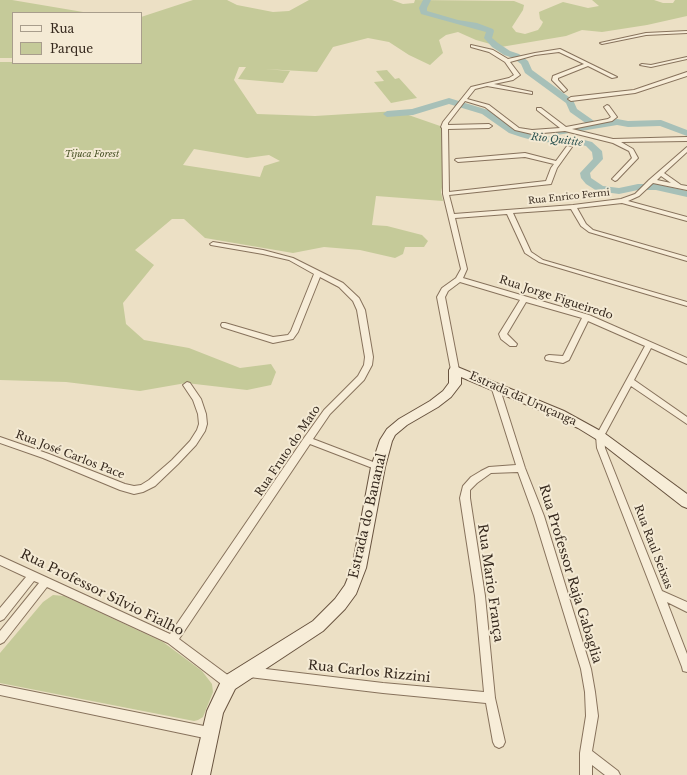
<!DOCTYPE html>
<meta charset="utf-8">
<style>
body{margin:0}
#map{position:relative;width:687px;height:775px;overflow:hidden;background:#ece0c5;font-family:"Libre Baskerville",serif}
canvas{display:block}
.legend{position:absolute;left:12px;top:12px;width:130px;height:52px;box-sizing:border-box;background:#f4ead4;border:1px solid #a89d8c;margin:0;padding:5px 7px;list-style:none;font-size:12px;color:#372a1f}
.legend li{display:flex;align-items:center;gap:8px;height:20px}
.legend b{width:20px;border:1px solid #a89d8c}
</style>
<div id="map">
<canvas width="687" height="775"></canvas>
<ul class="legend">
<li><b style="height:5px;background:#f7edd8"></b>Rua</li>
<li><b style="height:11px;background:#c5ca99"></b>Parque</li>
</ul>
</div>
<script>
const ctx = document.querySelector('canvas').getContext('2d');
ctx.lineJoin = 'round';
function paint(path, color) { ctx.fillStyle = color; ctx.fill(path, 'evenodd'); }
const poly = rows => new Path2D(rows.map(r => 'M' + r).join(''));
function strokePath(path, color, width, dash) { ctx.strokeStyle = color; ctx.lineWidth = width; ctx.lineCap = dash ? 'butt' : 'round'; ctx.setLineDash(dash || []); ctx.stroke(path); }
function label(font, color, halo, rows, align = 'center') {
  ctx.font = font + ' "Libre Baskerville",serif'; ctx.lineWidth = 4; ctx.setLineDash([]); ctx.textBaseline = 'middle'; ctx.strokeStyle = halo; ctx.fillStyle = color; for (const [text, x, y, turn = 0] of rows) {
    ctx.save(); ctx.translate(x, y); ctx.rotate((+turn || 0) * Math.PI / 180); ctx.textAlign = isNaN(turn) ? turn : align; if (halo) ctx.strokeText(text, 0, 0); ctx.fillText(text, 0, 0); ctx.restore();
  }
}
paint(poly([
 [0,0,12,0,89,13,13,13,13,58,0,58],
 [193,0,227,0,237,5,273,12,289,11,309,0,392,0,403,4,414,3,415,0,514,1,524,5,523,10,512,27,516,32,525,34,538,30,541,26,543,22,540,19,539,12,563,2,588,8,599,6,592,0,654,0,663,3,673,3,675,0,687,0,687,16,647,25,602,32,582,30,566,36,501,47,476,40,458,32,446,35,439,40,443,53,430,65,409,55,389,42,368,38,333,47,317,72,265,69,290,71,283,83,238,79,246,67,239,67,234,80,257,114,315,116,397,111,443,127,443,183,441,192,443,201,376,196,372,225,387,226,422,235,428,241,424,247,405,247,403,254,395,258,360,250,324,247,293,253,205,238,184,219,172,219,135,250,154,265,123,303,126,324,144,340,189,348,240,368,271,364,276,372,271,385,247,390,186,383,140,391,66,382,0,380,0,62,13,62,13,63,141,63,141,17],
 [194,149,247,158,269,155,280,161,264,166,260,177,183,165],
 [387,70,395,79,399,78,417,98,391,103,374,82,384,81,376,71],
 [53,595,64,596,163,642,202,671,212,684,213,692,203,717,198,720,194,721,0,683,0,653,43,602]
]), '#c5ca99');
paint(poly([
 [423,0,431,0,427,8,427,11,458,20,477,23,493,29,494,31,492,38,498,43,510,51,519,54,528,61,532,70,573,100,577,109,597,123,617,119,628,121,661,120,687,130,687,136,660,126,628,127,617,125,557,135,554,134,552,132,554,130,587,124,570,112,566,103,525,73,521,64,513,58,504,55,492,47,484,38,486,32,421,14,419,8,423,0],
 [449,98,488,110,515,129,527,133,539,136,573,137,592,142,602,151,603,159,590,173,591,178,603,186,619,188,638,184,656,184,687,191,687,197,656,190,638,190,619,194,597,191,586,184,581,178,580,173,593,159,592,152,586,146,573,143,539,142,521,137,509,133,482,114,449,104,413,115,387,117,383,114,387,111,412,109,449,98]
]), '#a7c0b8');
const street = poly([
 [687,31,687,33,646,35,602,44,600,43,646,33,687,31],
 [471,45,493,50,508,59,535,53,560,49,617,77,612,78,588,66,558,78,558,80,567,90,564,92,552,80,553,76,584,64,559,52,535,55,510,62,520,75,513,80,494,84,532,92,532,94,487,86,475,89,467,99,489,105,519,128,532,130,560,128,537,110,537,108,541,108,566,127,608,119,611,117,604,107,607,105,609,106,617,117,612,121,572,129,613,139,687,137,687,141,621,142,633,149,638,158,617,180,615,181,612,179,613,178,632,158,629,151,613,143,565,131,532,134,515,130,485,107,465,101,448,123,448,125,489,124,492,126,489,128,448,129,449,192,546,181,551,168,554,164,525,157,458,162,455,160,456,159,525,153,556,161,567,146,572,147,557,168,551,184,449,195,454,214,573,205,621,199,635,194,649,180,687,147,687,152,664,173,681,185,687,186,687,190,653,183,639,196,628,201,687,217,687,221,622,203,577,208,586,224,593,230,687,257,687,261,589,232,581,226,571,209,513,213,531,252,543,260,687,302,687,306,539,262,525,253,507,214,455,218,467,269,463,278,589,315,687,358,687,364,651,348,634,380,687,417,687,424,631,386,604,436,605,448,662,591,687,602,687,612,667,602,687,654,687,672,683,671,682,667,597,448,596,436,645,346,588,321,569,360,563,363,546,360,545,358,546,356,549,355,563,356,582,318,526,302,507,334,517,344,516,346,510,346,501,339,499,334,520,300,460,282,448,291,445,297,459,370,455,373,451,370,437,297,442,288,456,278,461,269,443,194,442,128,441,127,443,122,471,87,509,78,514,75,505,62,489,52,471,47,471,45],
 [661,176,671,183,657,180,661,176],
 [687,57,687,59,651,67,640,65,642,64,651,65,687,57],
 [687,72,687,76,635,93,571,101,568,99,571,97,634,90,687,72],
 [213,242,263,250,293,258,343,283,359,298,365,310,373,357,372,365,364,380,330,414,313,439,381,465,382,467,381,469,378,470,375,469,310,444,179,639,233,679,234,683,233,687,229,688,225,687,168,643,47,587,4,642,0,644,0,631,39,583,34,581,4,619,0,621,0,608,26,577,0,565,0,556,170,634,304,438,324,410,358,376,364,365,365,357,357,310,353,301,339,287,320,277,298,332,293,339,273,343,222,327,221,325,222,323,225,323,273,337,288,335,291,331,314,274,289,260,263,254,211,245,210,244,213,242],
 [187,382,190,383,201,399,206,414,207,424,205,431,196,445,178,464,155,486,143,492,134,494,120,490,43,458,0,443,0,437,49,454,125,484,134,486,141,485,149,480,172,460,190,441,197,430,199,424,198,414,193,400,183,385,187,382],
 [495,383,499,386,525,468,544,516,591,669,595,692,598,716,592,751,618,771,620,775,605,775,592,765,592,775,580,775,580,753,586,716,585,692,581,669,534,516,518,472,491,473,477,483,470,490,470,498,485,596,495,698,505,742,503,746,499,748,495,746,493,742,486,703,383,693,249,677,245,676,244,672,245,668,249,667,383,683,484,692,475,596,460,498,463,486,471,477,481,471,489,467,516,465,491,386,495,383],
 [0,685,209,727,213,729,215,733,213,737,209,739,0,695,0,685]
]);
const secondary = poly([
 [455,366,564,411,604,433,687,494,687,508,682,506,596,439,578,428,556,417,461,377,461,384,451,397,438,407,407,425,395,435,392,441,385,467,366,568,356,594,345,609,323,631,235,689,223,713,210,775,192,775,207,711,223,677,313,621,335,599,345,585,352,568,371,467,380,440,387,429,399,419,430,401,443,391,449,383,449,370,451,367,455,366]
]);
strokePath(street, '#87725c', 2);
strokePath(secondary, '#68533f', 2);
paint(street, '#f7edd8');
paint(secondary, '#f7edd8');
label('italic 9px', '#495327', '#f4ead4', [
 ["Tijuca Forest",92,154]
]);
label('9px', '#372a1f', '#f4ead4', [
 ["Rua Enrico Fermi",569,197,-6]
]);
label('italic 10px', '#2f5653', '#f4ead4', [
 ["Rio Quitite",557,140,7]
]);
label('11px', '#372a1f', '#f4ead4', [
 ["Rua Jorge Figueiredo",556,298,18],
 ["Estrada da Uruçanga",523,399,24],
 ["Rua Fruto do Mato",288,451,-56],
 ["Rua José Carlos Pace",70,455,21],
 ["Rua Raul Seixas",653,547,69]
]);
label('13px', '#372a1f', '#f4ead4', [
 ["Estrada do Bananal",368,516,-77],
 ["Rua Professor Raja Gabaglia",570,574,73],
 ["Rua Mario França",490,583,82],
 ["Rua Professor Sílvio Fialho",102,593,26],
 ["Rua Carlos Rizzini",369,672,6]
]);
</script>
